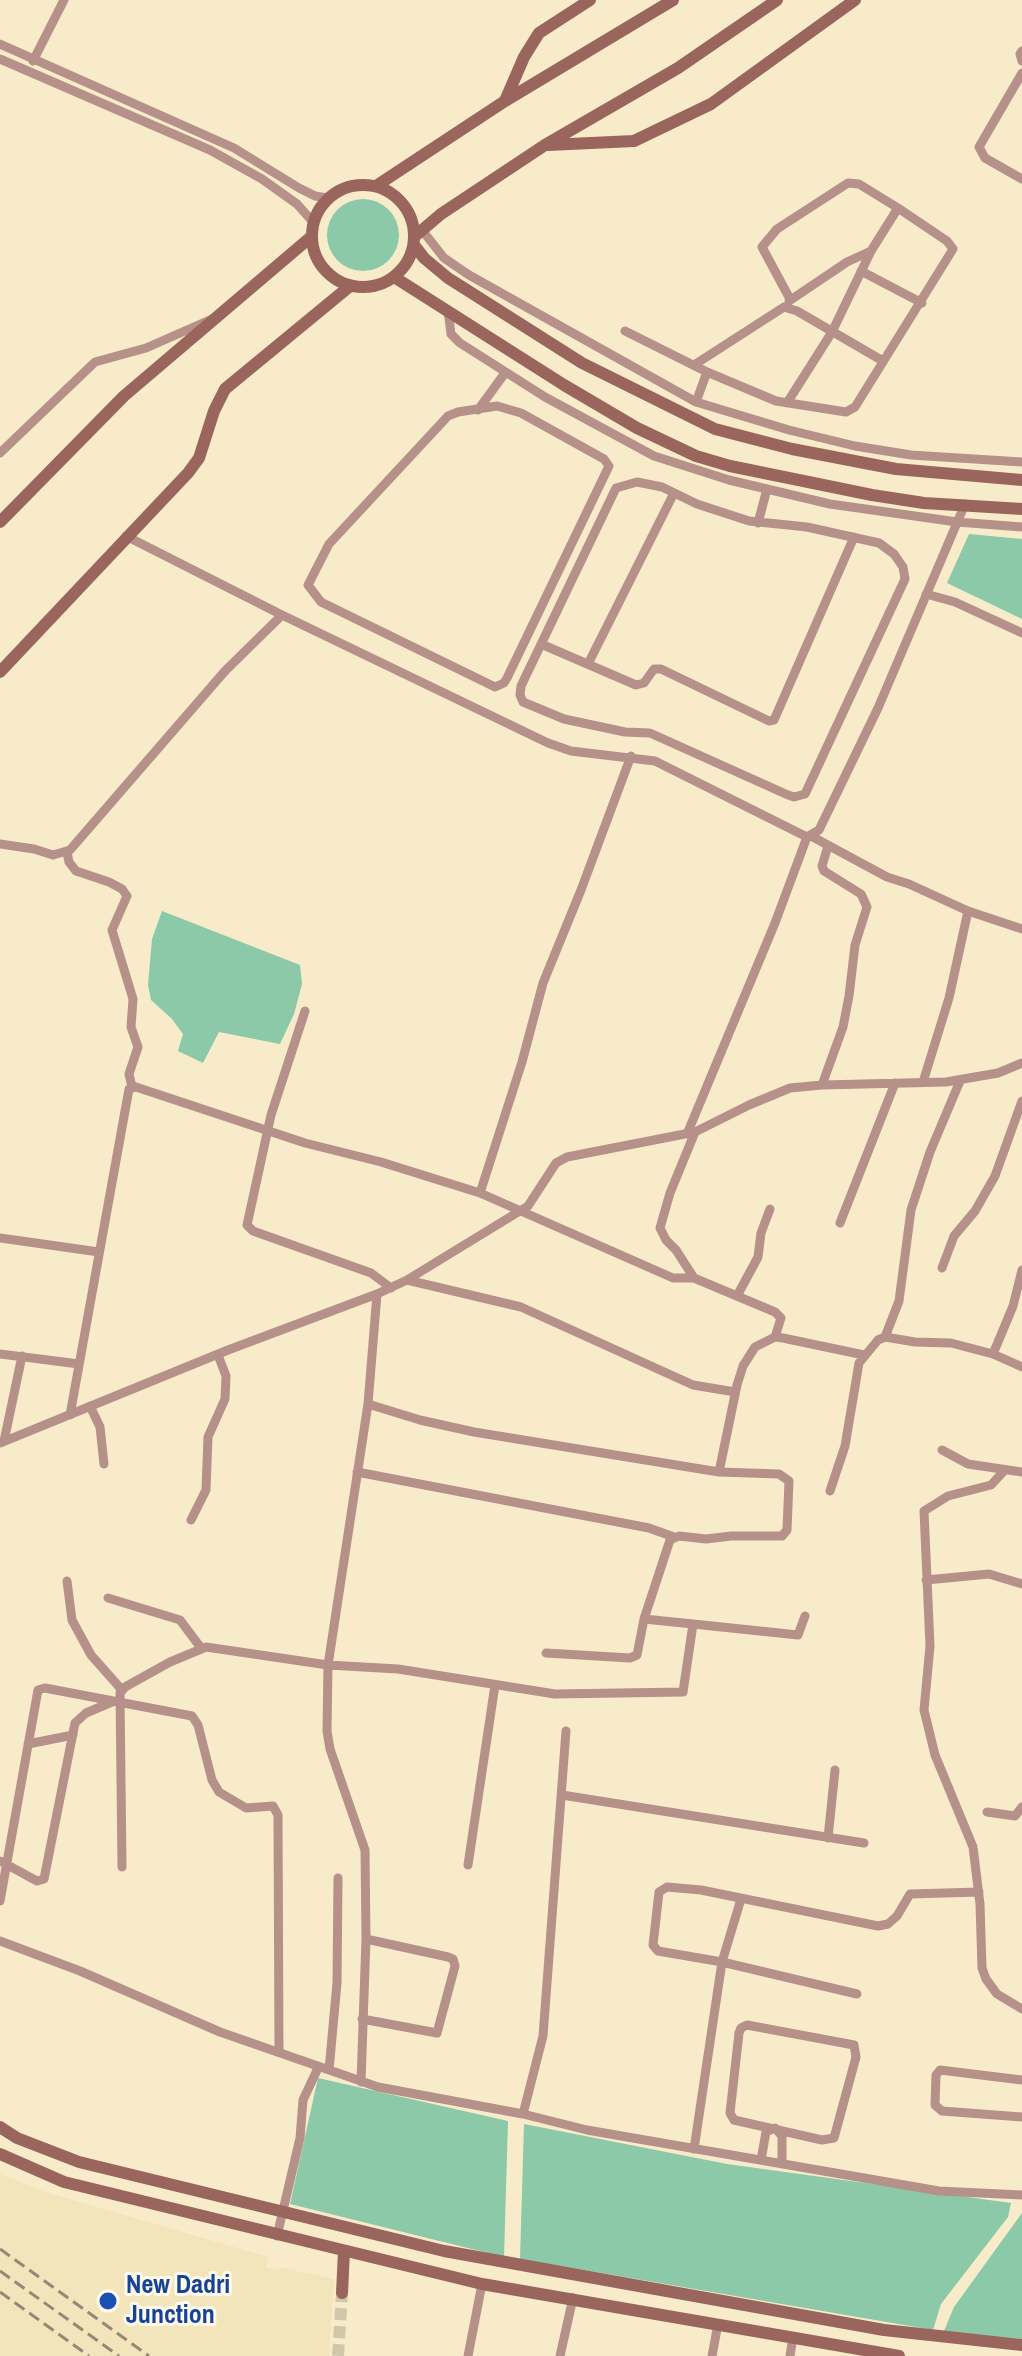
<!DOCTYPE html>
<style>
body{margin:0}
canvas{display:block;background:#f7ebca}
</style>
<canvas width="1022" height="2356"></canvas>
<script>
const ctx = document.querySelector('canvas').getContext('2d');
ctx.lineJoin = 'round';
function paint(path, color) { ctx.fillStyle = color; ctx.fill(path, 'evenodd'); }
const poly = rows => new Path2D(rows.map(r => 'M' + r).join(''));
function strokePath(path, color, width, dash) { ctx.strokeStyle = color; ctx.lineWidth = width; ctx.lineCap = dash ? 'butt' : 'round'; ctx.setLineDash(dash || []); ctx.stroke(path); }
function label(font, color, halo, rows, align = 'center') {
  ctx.font = font + ' "Archivo Narrow",sans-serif'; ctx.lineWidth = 6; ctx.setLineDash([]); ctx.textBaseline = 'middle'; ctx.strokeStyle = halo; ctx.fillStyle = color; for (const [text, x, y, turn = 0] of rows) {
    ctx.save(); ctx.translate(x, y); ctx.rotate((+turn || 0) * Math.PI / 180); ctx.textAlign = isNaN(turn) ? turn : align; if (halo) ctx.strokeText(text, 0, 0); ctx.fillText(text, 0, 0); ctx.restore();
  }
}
paint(poly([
 [0,2174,42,2191,268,2257,266,2267,274,2270,283,2268,334,2279,329,2356,0,2356]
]), '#f2e5bb');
paint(poly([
 '327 235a36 36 0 1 1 72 0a36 36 0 1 1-72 0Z',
 [969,534,1022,539,1022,619,947,583],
 [162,911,300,965,302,984,294,1014,280,1044,219,1032,203,1063,178,1051,183,1034,172,1019,151,1000,148,985,152,939],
 [318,2078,508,2121,504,2257,290,2204],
 [524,2124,727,2164,1011,2203,1008,2217,941,2304,933,2330,520,2259],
 [1022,2213,1022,2339,944,2331,954,2307]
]), '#8bc9a8');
strokePath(poly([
 [338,2356,342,2293]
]), '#d1c7aa', 12, [12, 6]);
strokePath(poly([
 [0,44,234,148,299,188,315,196,328,198],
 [1022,51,1020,54,1022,61],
 [0,59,210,150,262,179,297,204,313,222],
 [33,61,64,0],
 [1022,73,979,147,985,158,1022,179],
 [422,230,444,258,469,275,696,402,789,430,855,446,911,455,1022,462],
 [861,271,922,303],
 [789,301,847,262,871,251],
 [448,310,451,334,460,343,545,397,654,456,729,480,830,504,957,522,1022,527],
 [625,331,707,372,776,401,846,412,855,407,953,249,947,241,898,208,859,184,848,183,777,229,762,247,790,299],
 [694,365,784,307,797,311,883,361],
 [696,402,707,372],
 [787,403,832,332,871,251,898,208],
 [497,406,521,413,604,459,609,466,507,678,504,683,495,687,321,602,308,585,329,544,448,416,458,412,497,406],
 [478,410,505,373],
 [0,453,95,362,146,348,212,319],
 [637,482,662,487,697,504,749,521,807,527,879,543,894,554,903,567,905,579,805,794,794,797,788,795,650,733,625,732,564,719,523,702,520,695,521,686,616,488,637,482],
 [758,523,767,489],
 [126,536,282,615,548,743,571,751,655,761,807,837,819,830,878,708,965,504],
 [926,594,955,602,1022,633],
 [541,644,636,685,644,683,654,669,661,669,769,721,774,720,854,537],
 [588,664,674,493],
 [811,836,887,877,909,884,968,911,1022,929],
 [0,844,34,849,53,855,70,850,225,671,282,615],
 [67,852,69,862,76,871,109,882,122,889,127,896,112,930,133,999,131,1027,138,1047,129,1074,132,1087],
 [305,1011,271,1115,247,1225,253,1231,371,1273,391,1288],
 [923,1082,949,998,968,911],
 [822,1085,843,1027,849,996,855,945,867,907,861,894,824,871,822,866,828,846],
 [687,1134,775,923,807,837],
 [480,1193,673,1278,694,1278,775,1312,781,1318,775,1337],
 [840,1223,895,1083],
 [0,1238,99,1252],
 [942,1268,954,1236,975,1211,995,1176,1022,1101],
 [694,1278,676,1250,666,1240,660,1228,670,1193,695,1132],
 [407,1280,521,1307,693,1385,735,1392],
 [737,1296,758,1257,761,1233,770,1209],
 [885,1337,899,1301,911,1210,930,1152,960,1081],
 [0,1354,79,1364],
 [993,1354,1013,1306,1022,1270],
 [368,1404,420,1420,474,1432,719,1472,779,1474,789,1481,787,1530,782,1536,731,1536,706,1539,679,1536,670,1540,644,1619,637,1655,630,1658,546,1653],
 [90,1406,100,1427,104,1464],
 [70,1415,129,1089,136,1087,305,1143,381,1162,480,1193,522,1062,543,983,581,890,631,756],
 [4,1441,22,1356],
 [0,1443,228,1350,377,1294,407,1280,528,1206,556,1163,567,1157,695,1132,749,1105,790,1088,822,1085,946,1082,998,1073,1022,1063],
 [942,1450,968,1464,1022,1472],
 [1004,1471,991,1485,948,1496,924,1511,930,1646,924,1710,935,1755,973,1847,980,1904,982,1968,986,1979,997,1994,1022,2009],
 [357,1472,649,1528,674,1537],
 [719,1472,737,1385,743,1366,755,1347,775,1337,783,1338,864,1355],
 [830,1491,845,1446,859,1363,878,1340,885,1337,915,1342,951,1343,993,1354,1022,1367],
 [191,1520,206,1490,208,1437,225,1399,226,1376,218,1355],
 [926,1580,989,1574,1022,1584],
 [67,1581,72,1620,91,1655,122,1690],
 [108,1598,180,1620,201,1648],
 [693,1624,798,1635,805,1616],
 [28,1744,73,1735],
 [562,1795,864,1843],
 [987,1812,1015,1816,1022,1807],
 [828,1838,835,1770],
 [0,1861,37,1881,44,1879,75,1723,86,1713,112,1702],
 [468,1865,495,1685],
 [122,1867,120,1693,125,1687,170,1662,206,1647,328,1665,398,1669,555,1694,683,1692,693,1624,644,1619],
 [0,1901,38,1690,45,1688,192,1716,198,1725,212,1780,219,1792,246,1808,273,1806,278,1815,279,2052],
 [0,1941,80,1971,220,2032,378,2087,523,2114,587,2130,939,2191,1022,2195],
 [857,1994,722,1962,658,1951,653,1945,659,1892,667,1887,701,1890,878,1926,888,1924,897,1916,910,1894,979,1892],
 [362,2019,437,2033,455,1966,453,1959,448,1957,366,1939],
 [747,2025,854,2045,856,2057,834,2138,822,2140,734,2120,730,2113,739,2033,741,2028,747,2025],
 [329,2070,337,1983,338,1878],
 [1022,2080,940,2070,936,2075,935,2105,942,2111,1022,2117],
 [361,2082,366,1939,365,1850,330,1749,327,1731,328,1665,368,1404,377,1294],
 [523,2114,543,2036,566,1731],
 [694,2149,722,1962,741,1899],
 [761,2160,766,2132,775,2128,782,2136,782,2164],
 [277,2236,300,2138,303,2100,318,2068],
 [468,2356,482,2284],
 [560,2356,573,2298],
 [712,2356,718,2324],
 [790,2356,793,2337]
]), '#b6918a', 9);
strokePath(poly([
 [505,101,524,57,539,33,590,0],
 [548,145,634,141,711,104,855,0],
 '312 236a51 51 0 1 1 102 0a51 51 0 1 1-102 0Z',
 [376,186,505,101,673,0],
 [414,237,441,214,545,145,678,68,777,0],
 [414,245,424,258,448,278,582,363,715,429,792,449,896,469,1022,480],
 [394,277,564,385,637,428,696,456,730,466,872,495,924,503,1022,509],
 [0,522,124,396,312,236],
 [0,672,188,473,199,458,214,411,225,389,350,286],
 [0,2127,17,2138,79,2162,444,2251,884,2330,1022,2345],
 [0,2154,64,2182,482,2284,899,2356],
 [342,2293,344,2251]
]), '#99655c', 12);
strokePath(poly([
 [0,2249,149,2356],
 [0,2271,119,2356],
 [0,2292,89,2356]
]), '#928a74', 3, [12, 6]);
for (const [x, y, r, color] of [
 [108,2301,10,"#1a4fb4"]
]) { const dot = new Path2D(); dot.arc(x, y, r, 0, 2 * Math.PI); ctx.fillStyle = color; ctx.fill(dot); strokePath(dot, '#fdf9eb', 3); }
label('bold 26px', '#164399', '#fdf9eb', [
 ["New Dadri",126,2286],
 ["Junction",126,2316]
], 'left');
</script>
